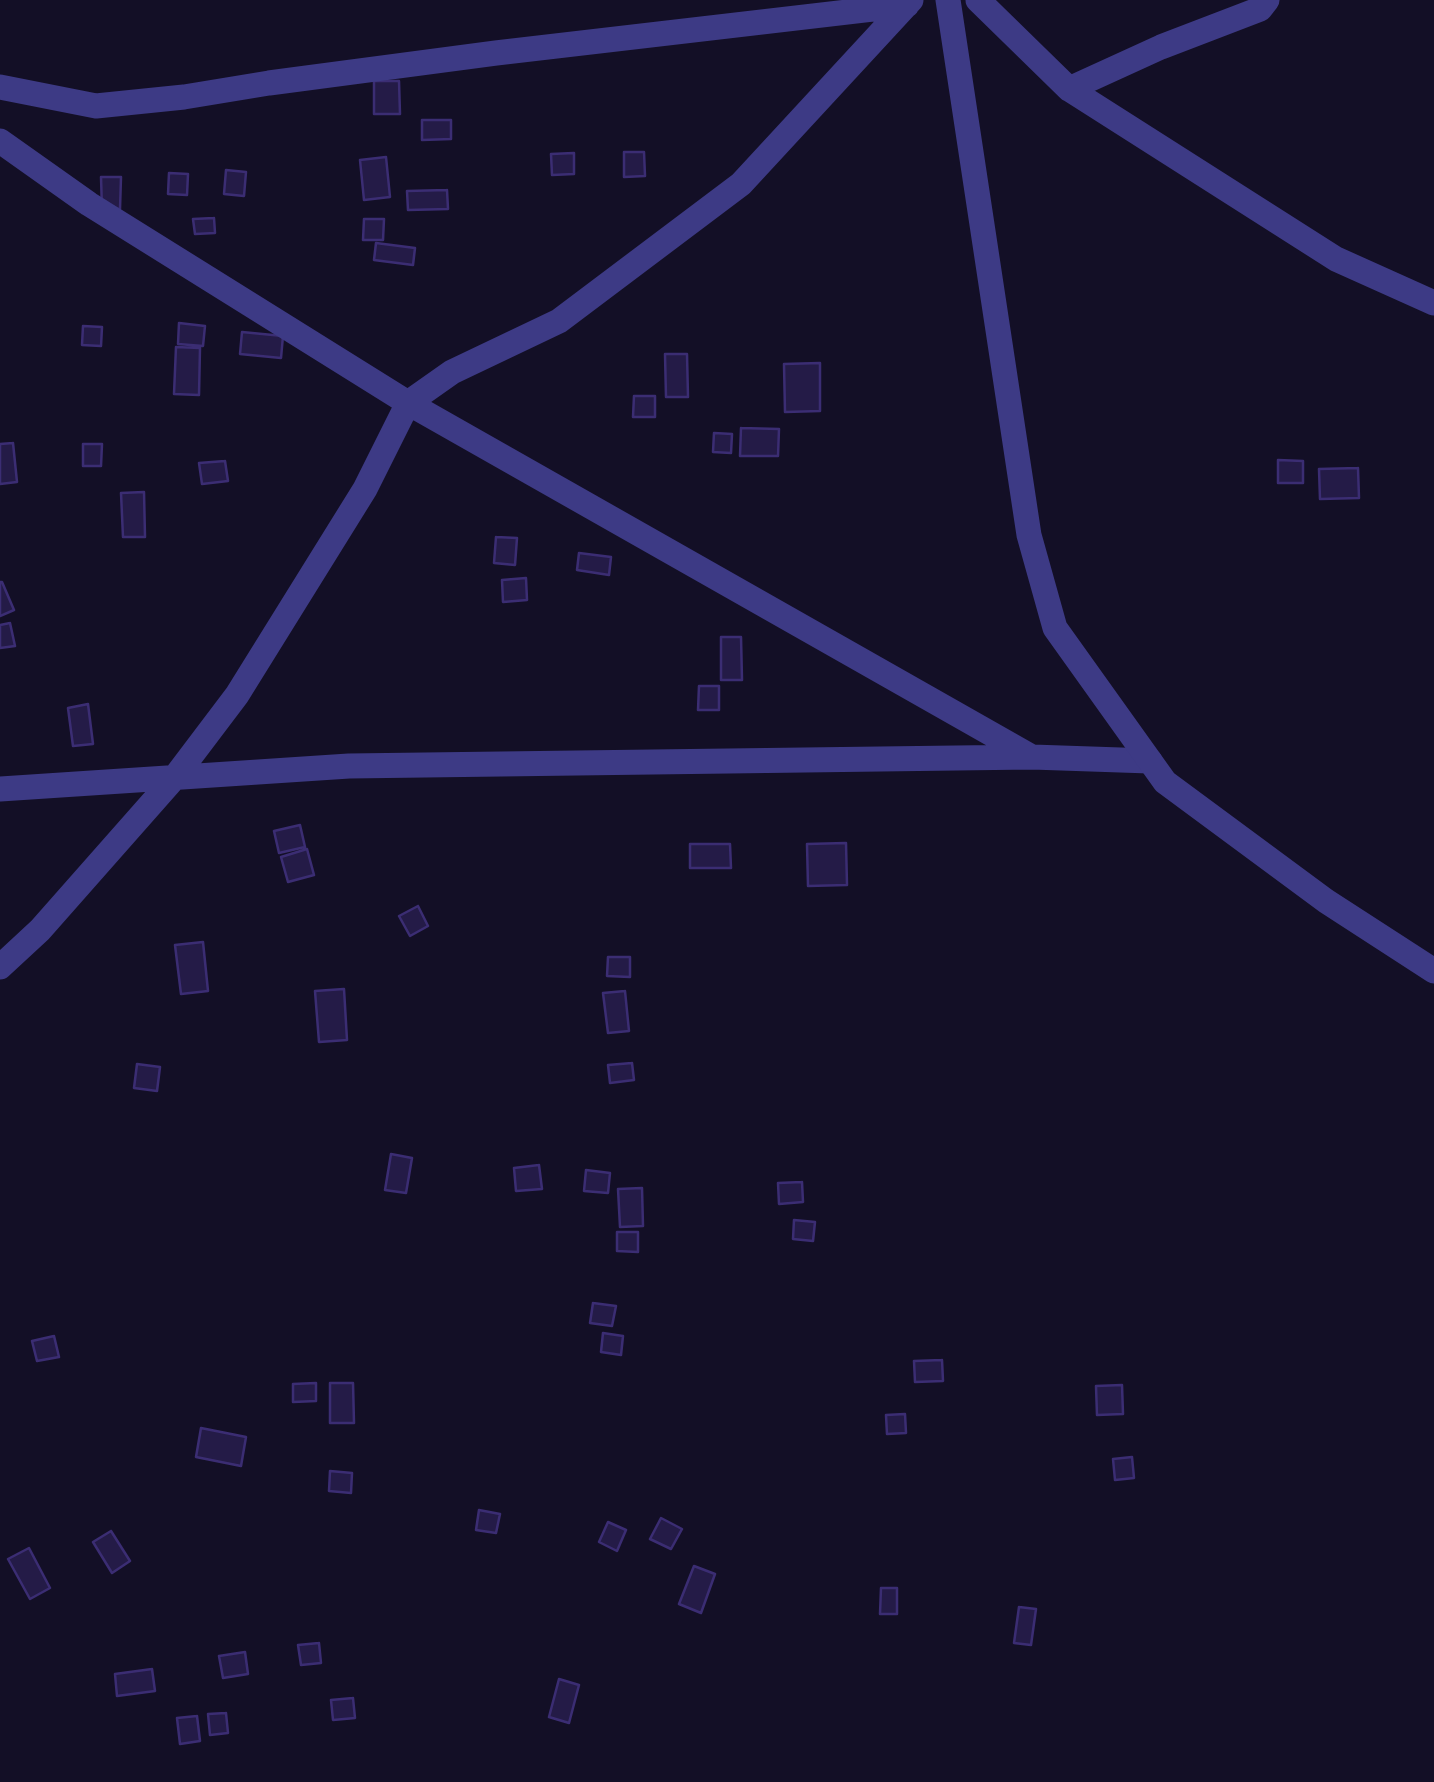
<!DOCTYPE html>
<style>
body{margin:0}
canvas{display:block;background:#130f26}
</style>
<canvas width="1434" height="1782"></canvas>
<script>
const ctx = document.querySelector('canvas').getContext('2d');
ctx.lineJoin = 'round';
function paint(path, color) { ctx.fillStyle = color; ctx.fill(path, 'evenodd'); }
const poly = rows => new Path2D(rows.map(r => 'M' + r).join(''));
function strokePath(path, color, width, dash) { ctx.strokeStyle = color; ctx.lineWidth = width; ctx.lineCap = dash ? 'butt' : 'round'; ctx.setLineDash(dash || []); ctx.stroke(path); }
const building = poly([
 [374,81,399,81,400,114,374,114,374,81],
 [422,120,451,120,451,139,422,140,422,120],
 [624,152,644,152,645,176,624,177,624,152],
 [574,153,574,174,552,175,551,154,574,153],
 [386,157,390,197,364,200,360,160,386,157],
 [226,170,246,172,244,196,224,194,226,170],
 [169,173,188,174,187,195,168,194,169,173],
 [101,177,121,177,120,209,102,209,101,177],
 [447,190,448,209,408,210,407,191,447,190],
 [214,218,215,233,195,234,193,219,214,218],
 [364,219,384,219,383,240,363,240,364,219],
 [376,243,415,248,413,265,374,260,376,243],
 [179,323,205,326,203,346,178,344,179,323],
 [83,326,102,327,101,346,82,345,83,326],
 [242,332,283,336,281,358,240,354,242,332],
 [176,347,200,348,199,395,174,394,176,347],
 [665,354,687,354,688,397,666,397,665,354],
 [820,363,820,411,785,412,784,364,820,363],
 [634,396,655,396,655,417,633,417,634,396],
 [741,428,779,429,778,456,740,456,741,428],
 [714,433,732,434,731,453,713,452,714,433],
 [13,443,17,482,0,484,0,444,13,443],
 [83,444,102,444,101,466,83,466,83,444],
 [1278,460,1303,461,1303,483,1278,483,1278,460],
 [225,461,228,481,202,484,199,463,225,461],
 [1358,468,1359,498,1320,499,1319,469,1358,468],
 [144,492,145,537,123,537,121,493,144,492],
 [496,537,517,538,515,565,494,563,496,537],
 [579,553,611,557,609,575,577,570,579,553],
 [526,578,527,600,503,602,502,580,526,578],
 [0,582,2,582,14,610,0,616,0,582],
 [10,623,15,646,0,648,0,625,10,623],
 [721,637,741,637,742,680,721,680,721,637],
 [699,686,719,686,719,710,698,710,699,686],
 [88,704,93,744,73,746,68,708,88,704],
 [300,825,305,847,279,853,274,831,300,825],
 [846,843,847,885,808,886,807,844,846,843],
 [690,844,730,844,731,868,690,868,690,844],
 [307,849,314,875,288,882,281,857,307,849],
 [418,906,428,926,410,936,399,916,418,906],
 [203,942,208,991,181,994,175,945,203,942],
 [608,957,630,957,630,977,607,976,608,957],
 [344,989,347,1040,319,1042,315,991,344,989],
 [625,991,629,1031,608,1033,603,993,625,991],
 [632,1063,634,1080,610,1083,608,1065,632,1063],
 [137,1064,160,1067,157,1091,134,1088,137,1064],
 [391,1154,412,1158,406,1193,385,1190,391,1154],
 [539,1165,542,1189,516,1191,514,1168,539,1165],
 [586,1170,610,1173,608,1193,584,1191,586,1170],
 [802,1182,803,1202,779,1204,778,1183,802,1182],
 [642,1188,643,1226,620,1227,618,1189,642,1188],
 [794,1220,815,1222,813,1241,793,1239,794,1220],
 [617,1232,638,1232,638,1252,617,1251,617,1232],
 [593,1303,616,1306,612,1326,590,1323,593,1303],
 [603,1333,623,1336,621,1355,601,1352,603,1333],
 [54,1336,59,1357,37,1361,32,1341,54,1336],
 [942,1360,943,1381,915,1382,914,1361,942,1360],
 [316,1383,316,1401,293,1402,293,1384,316,1383],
 [330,1383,353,1383,354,1423,330,1423,330,1383],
 [1122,1385,1123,1414,1097,1415,1096,1386,1122,1385],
 [905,1414,906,1433,887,1434,886,1415,905,1414],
 [201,1428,246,1437,241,1466,196,1457,201,1428],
 [1132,1457,1134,1478,1115,1480,1113,1459,1132,1457],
 [330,1471,352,1473,351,1493,329,1491,330,1471],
 [479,1510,500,1514,496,1533,476,1530,479,1510],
 [661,1518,682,1529,671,1549,650,1539,661,1518],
 [608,1522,626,1530,617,1551,599,1542,608,1522],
 [111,1531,130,1561,112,1573,93,1542,111,1531],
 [29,1548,50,1588,30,1599,8,1559,29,1548],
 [694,1566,715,1574,701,1613,679,1604,694,1566],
 [881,1588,897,1588,897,1614,880,1614,881,1588],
 [1019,1607,1036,1609,1031,1645,1014,1643,1019,1607],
 [319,1643,321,1663,301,1665,298,1645,319,1643],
 [245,1652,248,1674,223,1678,219,1656,245,1652],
 [152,1669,155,1691,117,1696,115,1674,152,1669],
 [559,1679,579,1685,569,1723,549,1717,559,1679],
 [353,1698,355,1718,333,1720,331,1700,353,1698],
 [226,1713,228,1733,210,1735,208,1714,226,1713],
 [197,1716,200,1741,180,1744,177,1718,197,1716]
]);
paint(building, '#241b47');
strokePath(building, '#3b2d73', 2.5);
strokePath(poly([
 [978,0,1069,89,1161,47,1260,9,1267,0],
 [0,87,96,106,184,97,269,83,496,53,907,5],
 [1069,89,1336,259,1434,303],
 [0,141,89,204,408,403,1032,757],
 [0,789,349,766,1032,757,1150,761],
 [0,967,40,930,175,777,237,695,365,489,408,403,452,372,559,321,741,184,911,0]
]), '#3d3a85', 25);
strokePath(poly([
 [948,0,1029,535,1055,628,1165,782,1326,901,1434,971]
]), '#3d3a85', 25);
</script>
